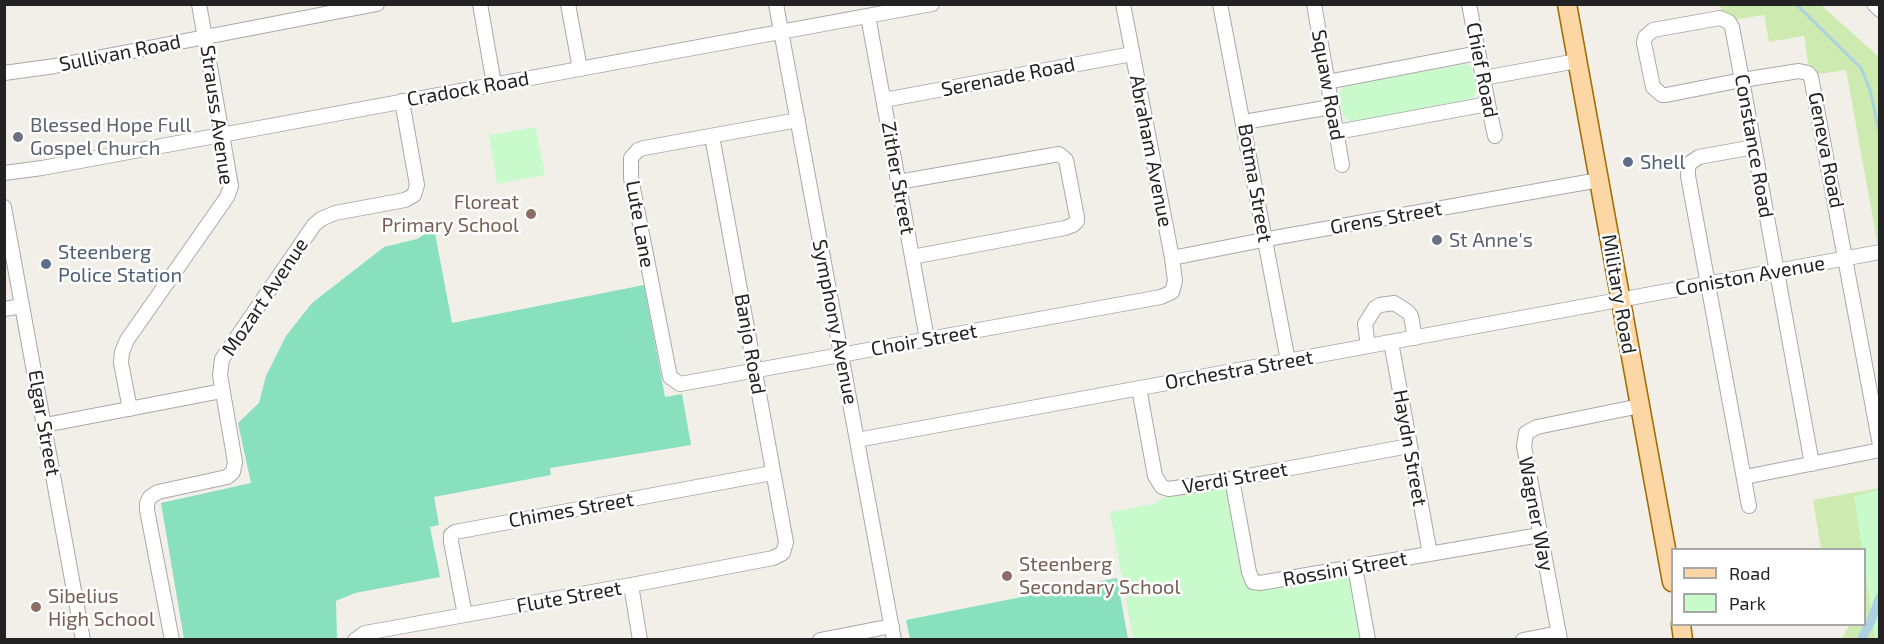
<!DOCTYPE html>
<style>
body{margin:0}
#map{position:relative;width:1884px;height:644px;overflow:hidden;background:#f2efe9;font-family:"Exo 2",sans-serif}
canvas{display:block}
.frame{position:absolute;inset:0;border:6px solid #222;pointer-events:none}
.legend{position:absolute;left:1671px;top:548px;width:195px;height:78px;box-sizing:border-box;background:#fff;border:2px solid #a7a7a7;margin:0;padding:8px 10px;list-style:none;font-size:18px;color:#222}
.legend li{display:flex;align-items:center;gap:12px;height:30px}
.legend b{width:30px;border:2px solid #a7a7a7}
</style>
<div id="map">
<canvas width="1884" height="644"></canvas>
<div class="frame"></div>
<ul class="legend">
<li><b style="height:8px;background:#fcd6a4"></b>Road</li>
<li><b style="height:16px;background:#c8facc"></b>Park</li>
</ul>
</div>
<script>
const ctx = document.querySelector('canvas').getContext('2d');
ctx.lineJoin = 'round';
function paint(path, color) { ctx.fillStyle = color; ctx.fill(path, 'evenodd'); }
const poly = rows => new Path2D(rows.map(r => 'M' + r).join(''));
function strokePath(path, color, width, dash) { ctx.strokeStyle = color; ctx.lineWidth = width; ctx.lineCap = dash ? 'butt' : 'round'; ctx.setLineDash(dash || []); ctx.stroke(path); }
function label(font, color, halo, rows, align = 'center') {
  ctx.font = font + ' "Exo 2",sans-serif'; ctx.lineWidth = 5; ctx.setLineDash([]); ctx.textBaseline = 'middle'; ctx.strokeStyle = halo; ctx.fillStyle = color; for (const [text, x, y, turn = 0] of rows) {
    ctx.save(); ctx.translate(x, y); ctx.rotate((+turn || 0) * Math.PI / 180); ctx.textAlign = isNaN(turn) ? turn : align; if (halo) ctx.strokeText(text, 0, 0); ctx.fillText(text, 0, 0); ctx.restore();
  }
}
paint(poly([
 [1720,5,1821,5,1879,57,1879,252,1846,70,1819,74,1808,63,1804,36,1769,42,1764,15,1733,20,1722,12],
 [1879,488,1879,639,1841,639,1850,625,1864,624,1864,550,1821,549,1813,500]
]), '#cdebb0');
paint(poly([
 [1466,64,1472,67,1477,92,1472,100,1351,122,1343,116,1339,93,1344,86],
 [536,127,545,175,497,184,489,135],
 [1217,486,1230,494,1245,578,1341,574,1348,576,1354,583,1365,639,1133,639,1110,512,1154,504,1171,494],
 [1879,490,1880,639,1875,640,1865,568,1864,550,1862,549,1854,496]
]), '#c8facc');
paint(poly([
 [434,228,452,323,644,285,665,397,682,394,691,445,550,468,551,475,434,497,439,525,430,527,440,577,355,593,336,601,337,639,184,639,161,503,251,483,238,423,259,403,266,376,286,336,312,303,384,247,417,239],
 [1117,578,1128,639,910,639,906,620]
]), '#88e0be');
strokePath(poly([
 [1796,4,1861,68,1870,90,1880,136]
]), '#aad3df', 3);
strokePath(poly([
 [1861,640,1870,623,1880,597]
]), '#aad3df', 9);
const minor = poly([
 [480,4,494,84],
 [568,4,580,69],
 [776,4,894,640],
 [1220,4,1288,361],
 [1314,4,1342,165],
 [1469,4,1488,104,1495,136],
 [1874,4,1880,10],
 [868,16,927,339],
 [4,73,55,66,377,4],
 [1483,78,1577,61],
 [1327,82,1478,53],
 [884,100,1132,54],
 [798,120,644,148,638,150,631,158,631,178,670,377,680,384,1161,297,1172,292,1175,281,1172,258,1123,4],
 [1244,122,1331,107],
 [1337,132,1488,104],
 [4,173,42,168,932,4],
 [898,182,1059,154,1066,160,1077,217,1077,221,1073,225,1065,228,912,257],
 [4,207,83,640],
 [1172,258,1273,238,1599,180],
 [4,309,22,306],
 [1391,342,1430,554],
 [1368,346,1365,324,1375,308,1380,305,1394,303,1408,312,1411,316,1415,338],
 [1139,388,1155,476,1162,487,1169,489,1232,479,1409,446],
 [130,409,121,363,122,352,127,340,227,197,231,186,199,4],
 [45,425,222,391],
 [857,440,1880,252],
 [1812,464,1742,80,1732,27,1729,22,1720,18,1653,30,1645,37,1644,43,1653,87,1662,95,1666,95,1742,80,1799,71,1808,73,1811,77,1880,445],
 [1745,477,1880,450],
 [1232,479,1249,572,1253,582,1260,583,1540,535],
 [1749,506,1688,176,1688,168,1690,163,1699,157,1754,147],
 [1355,567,1368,640],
 [631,585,640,640],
 [465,615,451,542,451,535,455,532,772,473],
 [172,640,147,510,147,503,150,497,158,492,227,477,233,472,235,462,220,375,222,359,314,225,321,219,335,213,405,200,414,195,417,185,402,101],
 [355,640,365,633,631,585,773,558,783,553,786,542,712,136],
 [820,640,892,626],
 [1523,640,1559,633],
 [1560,640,1524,446,1526,433,1537,427,1640,406]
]);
const major = poly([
 [1567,4,1672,582],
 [1681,624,1683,640]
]);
strokePath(minor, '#a9a9a9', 16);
strokePath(major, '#a06b00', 21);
strokePath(minor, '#fff', 14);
strokePath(major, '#fcd6a4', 18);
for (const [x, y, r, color] of [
 [18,137,6,"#6b7280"],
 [1628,162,6,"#5c6f8a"],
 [531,214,6,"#8d6e63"],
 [1437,240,6,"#6b7280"],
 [46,264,6,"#5c6f8a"],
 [1007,576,6,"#8d6e63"],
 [36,607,6,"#8d6e63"]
]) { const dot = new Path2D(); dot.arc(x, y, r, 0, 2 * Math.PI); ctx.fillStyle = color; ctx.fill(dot); strokePath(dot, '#fff', 2); }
label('20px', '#222', '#fff', [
 ["Sullivan Road",120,53,-11],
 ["Chief Road",1482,70,79],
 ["Serenade Road",1008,77,-11],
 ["Squaw Road",1328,85,80],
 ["Cradock Road",468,89,-10],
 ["Strauss Avenue",217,115,82],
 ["Constance Road",1754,146,80],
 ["Geneva Road",1826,150,79],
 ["Abraham Avenue",1151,151,79],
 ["Zither Street",898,178,80],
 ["Botma Street",1255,183,80],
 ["Grens Street",1386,218,-10],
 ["Lute Lane",640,224,80],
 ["Coniston Avenue",1750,276,-10],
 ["Military Road",1619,294,80],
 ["Mozart Avenue",265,297,-56],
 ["Symphony Avenue",835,322,79],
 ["Choir Street",924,340,-10],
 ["Banjo Road",750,344,80],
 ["Orchestra Street",1239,370,-10],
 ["Elgar Street",44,423,80],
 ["Haydn Street",1410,448,80],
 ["Verdi Street",1235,478,-10],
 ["Chimes Street",571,510,-10],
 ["Wagner Way",1536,514,79],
 ["Rossini Street",1345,569,-10],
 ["Flute Street",569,597,-10]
]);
label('20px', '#5b616d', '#fff', [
 ["Blessed Hope Full",30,125],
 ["Gospel Church",30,148],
 ["St Anne's",1449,240]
], 'left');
label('20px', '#4e5e75', '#fff', [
 ["Shell",1640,162],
 ["Steenberg",58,252],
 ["Police Station",58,275]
], 'left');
label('20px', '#785e54', '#fff', [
 ["Floreat",519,202,"right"],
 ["Primary School",519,225,"right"],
 ["Steenberg",1019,564],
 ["Secondary School",1019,587],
 ["Sibelius",48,596],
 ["High School",48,619]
], 'left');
</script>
